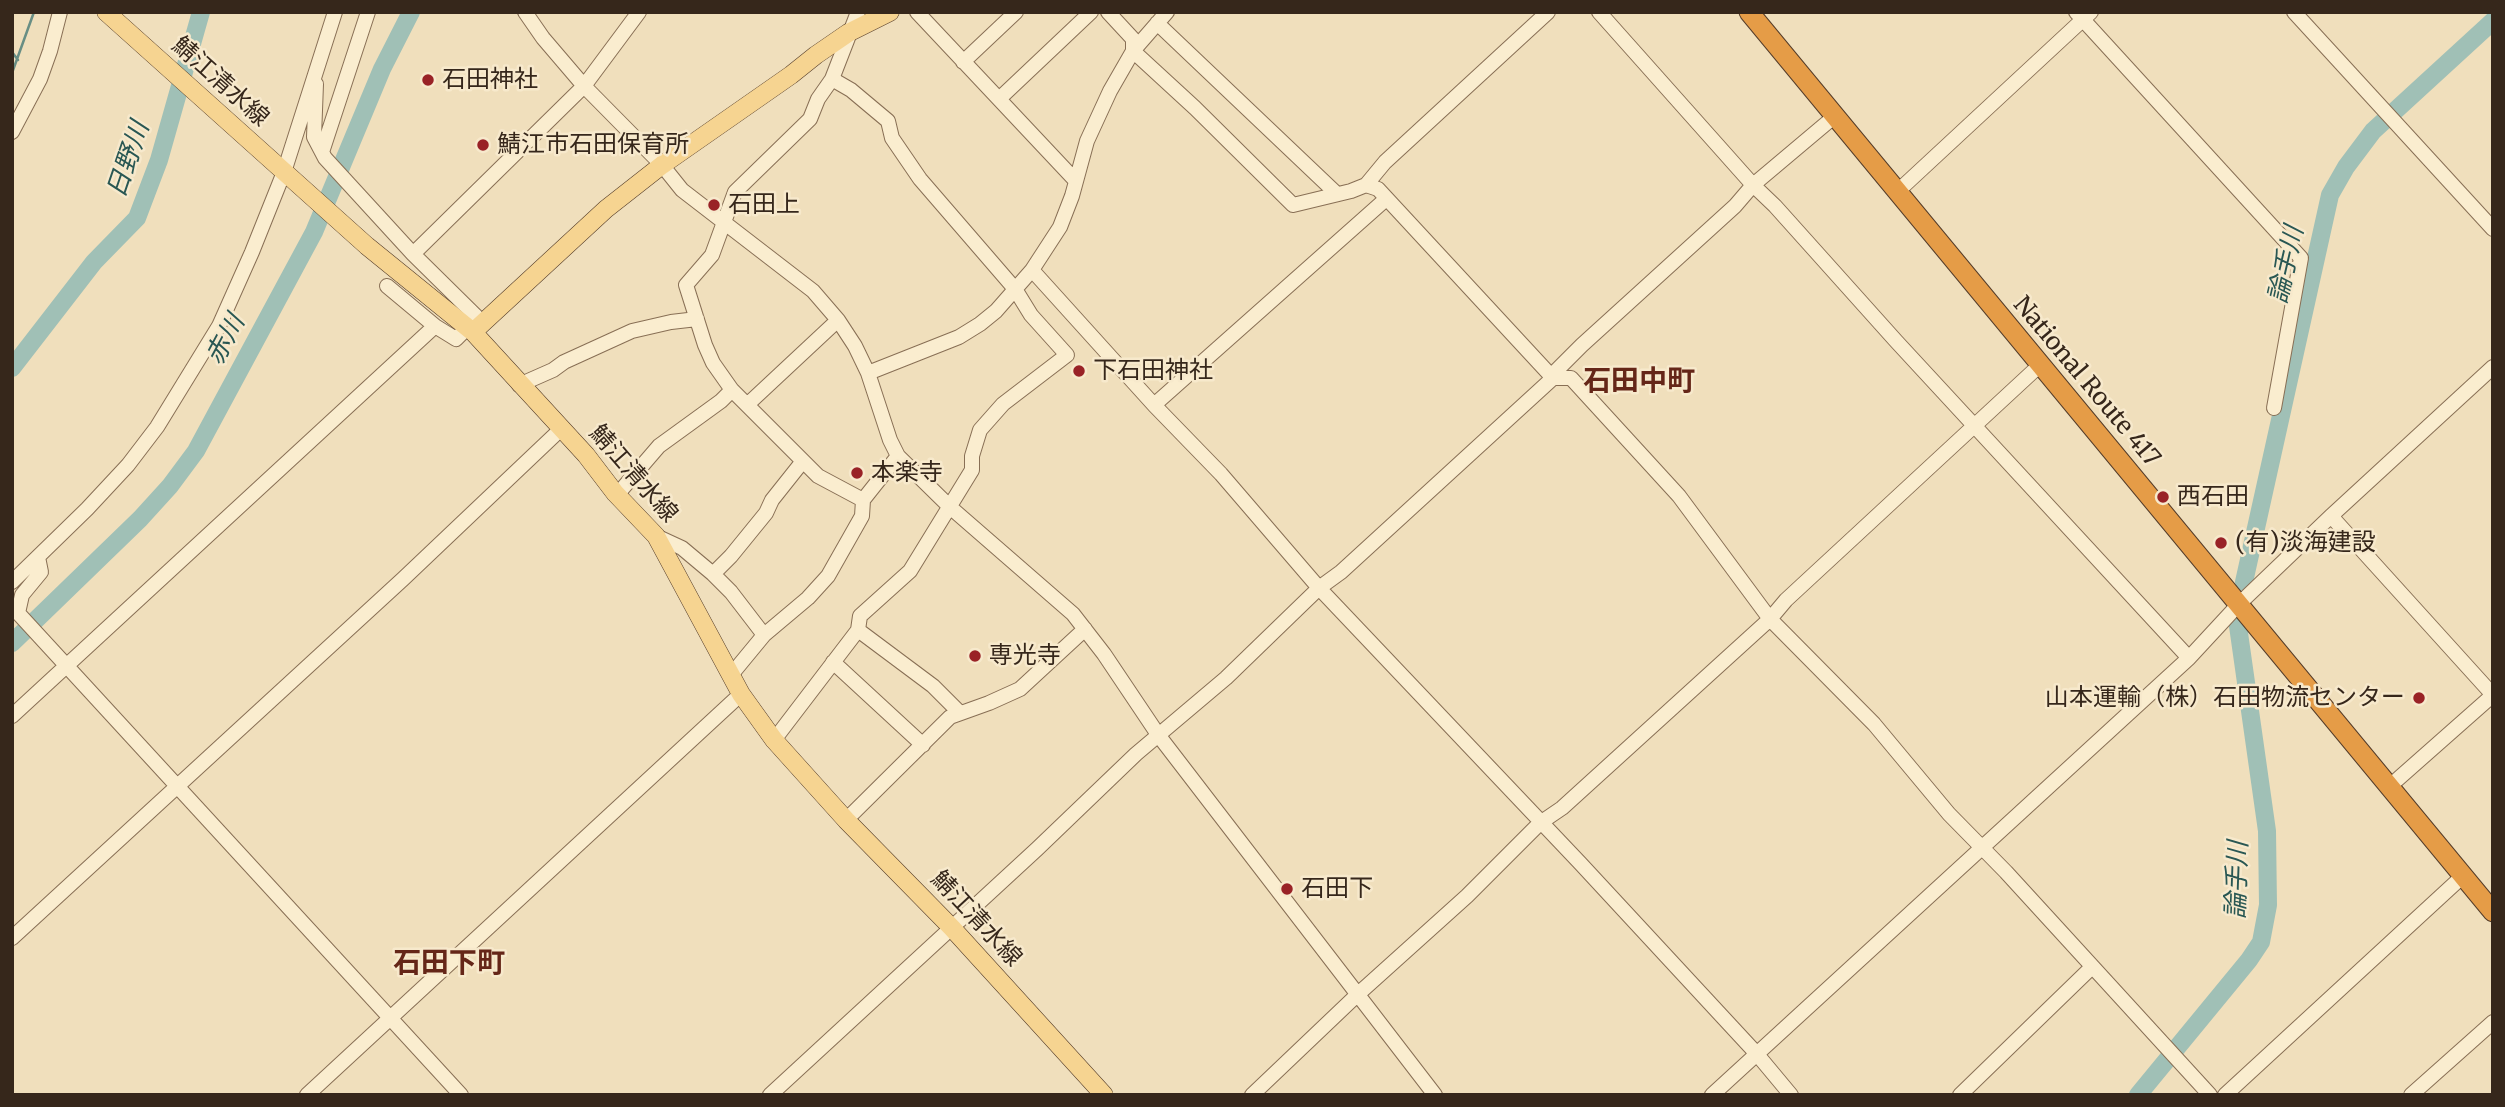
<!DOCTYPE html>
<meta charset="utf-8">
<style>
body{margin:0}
#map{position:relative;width:2505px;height:1107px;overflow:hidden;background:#f0dfbc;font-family:Merriweather,serif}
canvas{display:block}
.frame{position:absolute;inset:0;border:14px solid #36271b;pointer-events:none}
</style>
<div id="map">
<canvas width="2505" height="1107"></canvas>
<div class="frame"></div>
</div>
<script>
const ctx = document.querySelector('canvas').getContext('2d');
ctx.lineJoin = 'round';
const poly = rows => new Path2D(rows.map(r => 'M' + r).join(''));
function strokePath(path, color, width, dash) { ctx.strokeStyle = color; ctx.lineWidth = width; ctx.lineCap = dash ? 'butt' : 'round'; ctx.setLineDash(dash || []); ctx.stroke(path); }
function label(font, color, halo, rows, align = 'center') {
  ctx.font = font + ' Merriweather,"Noto Sans JP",serif'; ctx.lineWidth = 5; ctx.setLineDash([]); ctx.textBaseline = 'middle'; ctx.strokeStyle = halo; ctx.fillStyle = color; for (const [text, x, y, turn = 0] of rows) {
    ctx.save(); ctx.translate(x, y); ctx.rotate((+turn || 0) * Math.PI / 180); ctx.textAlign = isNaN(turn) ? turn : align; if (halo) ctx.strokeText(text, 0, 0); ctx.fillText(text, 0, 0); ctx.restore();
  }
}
strokePath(poly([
 [12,52,18,60],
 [12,73,34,12]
]), '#688e84', 2.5);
strokePath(poly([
 [12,368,94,262,137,218,159,160,201,12],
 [2244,582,2330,195,2346,167,2373,131,2493,21],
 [12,643,140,519,170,486,196,451,314,232,382,69,411,12],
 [2138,1095,2249,960,2261,942,2268,905,2267,831,2238,626]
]), '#a0c0b6', 18);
const minor = poly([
 [525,12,543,38,584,86,662,165,682,190,813,291,838,320,855,346,868,373,890,440,898,456,950,507,1073,614,1104,654,1159,736,1435,1095],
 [858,12,832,79,818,99,810,119,735,192,712,255,686,285,705,345,713,363,732,390,818,476,863,500],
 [917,12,1075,180],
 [1108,12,1133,39,1133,51,1195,108,1293,205,1351,191,1366,185,1385,162,1548,12],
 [1599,12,1753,185,1775,206,1896,341,2189,658],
 [2076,12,2301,258,2274,408],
 [2294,12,2493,229],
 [1157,23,1337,194],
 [963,62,1016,12],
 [316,84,314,137,325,158,413,254,483,323],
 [999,99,1091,12],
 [12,132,40,79,50,51,60,12],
 [322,152,368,12],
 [1366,185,1378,189,1553,378],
 [1897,192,2091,12],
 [413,254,584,86,639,12],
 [1032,270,1154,405,1221,474,1319,588,1580,863,1756,1053,1791,1095],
 [387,286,435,326,456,339,467,328],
 [868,373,959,337,980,324,996,311,1032,270,1060,227,1072,196,1087,141,1110,91,1133,51,1167,12],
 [1551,376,1582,345,1735,206,1753,185,1835,116],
 [519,385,553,370,564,362,632,331,671,322,697,319],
 [748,404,838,320],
 [1154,405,1386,199],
 [615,493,622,489,659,446,721,401,732,390],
 [2331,516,2493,695],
 [656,536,682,548,713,574,731,592,764,635],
 [38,557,41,572,22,595,18,613,461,1095],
 [713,574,731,556,766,513,772,500,803,461],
 [12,582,87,509,128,465,157,427,219,326,252,252,284,172,335,12],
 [858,630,933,686,960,713],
 [833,662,923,745],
 [731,675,764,635,808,598,828,576,862,516,863,500,898,456],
 [12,716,435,326],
 [774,740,858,630,860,616,910,571,972,470,972,456,980,430,1003,404,1067,355,1031,315,1015,289,920,179,892,138,888,121,851,90,832,79],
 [2390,786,2493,695],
 [846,820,950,717,989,703,1020,689,1085,629],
 [12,938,403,579,561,429],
 [307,1095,741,694],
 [770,1095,1037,849,1136,754,1226,678,1319,588,1341,572,1553,378,1571,378,1679,496,1770,619,1874,724,1949,814,2006,872,2210,1095],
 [1252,1095,1357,995,1467,896,1540,823,1562,808,1770,619,1786,600,2040,365],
 [1712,1095,2189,658,2239,604,2331,516,2493,367],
 [1960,1095,2092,967],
 [2225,1095,2464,875],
 [2411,1095,2493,1022]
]);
const major = poly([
 [106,12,367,246,473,332,586,455,615,493,656,536,741,694,774,740,846,820,952,928,1104,1095],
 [473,332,606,209,662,165,791,75,816,55,848,33,890,12]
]);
const highway = poly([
 [1749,12,2493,912]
]);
strokePath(minor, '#886f55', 16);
strokePath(major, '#553d2a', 19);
strokePath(highway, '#553d2a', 21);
strokePath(minor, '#faedcf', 14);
strokePath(major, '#f6d491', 18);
strokePath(highway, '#e59c47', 19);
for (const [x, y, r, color] of [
 [428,80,7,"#992226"],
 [483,145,7,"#992226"],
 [714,205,7,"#992226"],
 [1079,371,7,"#992226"],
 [857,473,7,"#992226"],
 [2163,497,7,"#992226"],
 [2221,543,7,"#992226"],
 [975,656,7,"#992226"],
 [2419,698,7,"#992226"],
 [1287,889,7,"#992226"]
]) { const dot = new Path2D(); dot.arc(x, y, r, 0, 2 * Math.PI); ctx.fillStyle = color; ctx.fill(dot); strokePath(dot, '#f7e9cc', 2.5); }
label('24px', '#36271b', '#f7e9cc', [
 ["石田神社",442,80],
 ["鯖江市石田保育所",497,145],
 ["石田上",728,205],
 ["下石田神社",1093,371],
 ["本楽寺",871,473],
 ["西石田",2177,497],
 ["(有)淡海建設",2235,543],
 ["専光寺",989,656],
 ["山本運輸（株）石田物流センター",2405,698,"right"],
 ["石田下",1301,889]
], 'left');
label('24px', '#36271b', '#f7e9cc', [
 ["鯖江清水線",220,82,42],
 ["National Route 417",2086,382,50],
 ["鯖江清水線",633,474,49],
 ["鯖江清水線",976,919,47]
]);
label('italic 26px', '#295753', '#f7e9cc', [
 ["日野川",129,160,-71],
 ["論手川",2287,265,-77],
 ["赤川",226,340,-62],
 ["論手川",2238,880,-88]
]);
label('bold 28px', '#652618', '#f7e9cc', [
 ["石田中町",1639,382],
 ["石田下町",449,964]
]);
</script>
